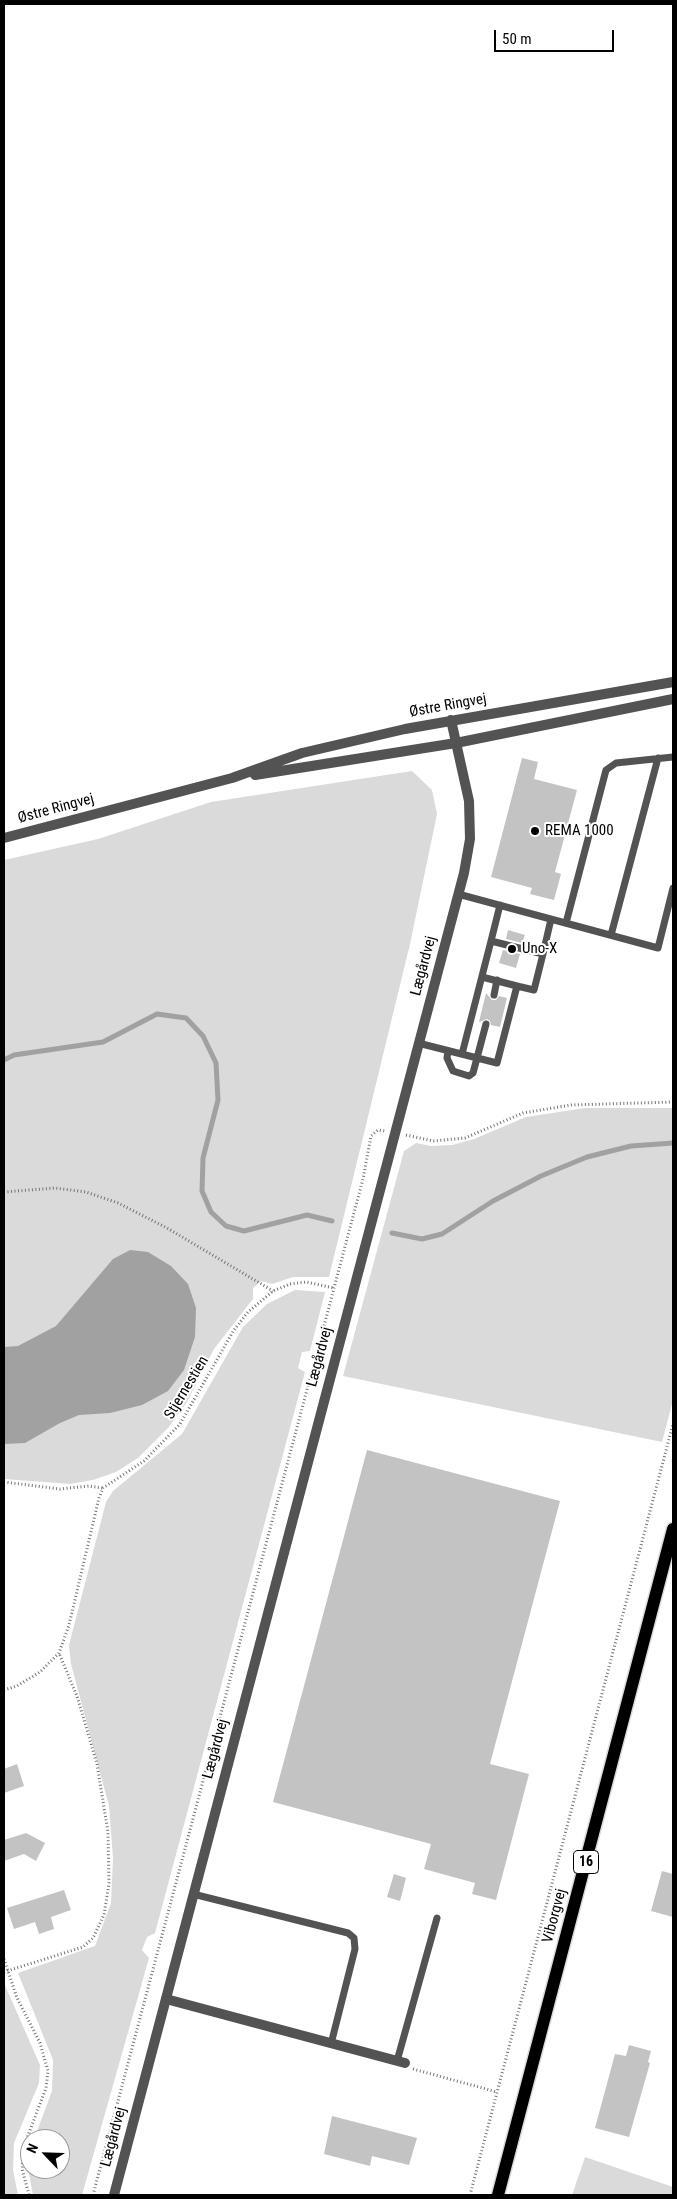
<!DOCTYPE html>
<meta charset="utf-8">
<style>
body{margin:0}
#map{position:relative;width:677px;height:2199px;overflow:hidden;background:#fff;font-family:"Roboto Condensed",sans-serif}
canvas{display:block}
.frame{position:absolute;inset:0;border:5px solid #000;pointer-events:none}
.north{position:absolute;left:20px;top:2129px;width:50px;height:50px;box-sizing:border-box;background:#fff;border:1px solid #999;border-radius:50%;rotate:294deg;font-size:14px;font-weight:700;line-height:20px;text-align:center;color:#000}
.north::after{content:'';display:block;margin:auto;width:18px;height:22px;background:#000;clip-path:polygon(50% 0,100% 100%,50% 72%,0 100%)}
.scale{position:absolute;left:494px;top:30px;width:120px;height:22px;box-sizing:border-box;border:2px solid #000;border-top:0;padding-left:6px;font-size:15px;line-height:18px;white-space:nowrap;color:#000;-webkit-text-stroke:4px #fff;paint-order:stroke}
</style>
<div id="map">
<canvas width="677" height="2199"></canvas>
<div class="frame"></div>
<div class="north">N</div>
<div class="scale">50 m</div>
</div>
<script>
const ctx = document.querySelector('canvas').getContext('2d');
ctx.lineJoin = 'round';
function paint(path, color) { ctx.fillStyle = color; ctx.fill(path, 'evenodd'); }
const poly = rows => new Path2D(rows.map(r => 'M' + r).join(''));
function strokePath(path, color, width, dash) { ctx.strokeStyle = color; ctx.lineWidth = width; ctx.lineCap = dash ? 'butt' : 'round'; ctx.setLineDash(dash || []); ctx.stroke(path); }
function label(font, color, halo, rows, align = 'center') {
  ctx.font = font + ' "Roboto Condensed",sans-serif'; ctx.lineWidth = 4; ctx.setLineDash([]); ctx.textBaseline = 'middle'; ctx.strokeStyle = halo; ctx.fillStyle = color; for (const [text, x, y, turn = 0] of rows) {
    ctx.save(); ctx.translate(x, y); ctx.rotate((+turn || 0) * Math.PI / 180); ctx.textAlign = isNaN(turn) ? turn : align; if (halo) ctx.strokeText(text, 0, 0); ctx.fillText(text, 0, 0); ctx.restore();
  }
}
paint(poly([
 [412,771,432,790,437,814,410,944,329,1277,293,1277,272,1284,261,1281,253,1288,253,1299,214,1349,187,1402,169,1427,138,1458,116,1472,93,1480,70,1484,4,1479,4,860,98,839,211,802],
 [585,1108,673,1108,673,1400,662,1442,343,1376,404,1151,416,1143,431,1146,452,1145,474,1139,526,1117],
 [295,1290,325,1292,310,1351,302,1352,298,1368,305,1372,155,1933,147,1937,142,1950,149,1958,82,2195,33,2195,27,2164,30,2154,30,2169,60,2169,60,2139,34,2139,52,2091,53,2060,18,1973,95,1946,111,1903,113,1858,109,1806,71,1664,69,1645,106,1502,113,1491,182,1434,243,1327,267,1304],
 [4,1983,40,2065,39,2083,14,2143,13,2170,18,2195,4,2195],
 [585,2157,673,2187,673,2195,572,2195]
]), '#dadada');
paint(poly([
 [130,1250,148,1252,171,1266,188,1284,196,1308,195,1337,184,1370,168,1391,142,1405,110,1413,79,1415,60,1423,25,1443,4,1444,4,1347,18,1346,56,1326,113,1259]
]), '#a1a1a1');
strokePath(poly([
 [4,1060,14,1055,103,1042,157,1014,186,1018,203,1036,216,1063,218,1100,203,1158,202,1191,211,1212,226,1226,244,1231,307,1215,332,1221],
 [392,1233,422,1239,442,1234,493,1201,541,1176,587,1157,631,1146,673,1143]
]), '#a1a1a1', 5);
paint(poly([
 [522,758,538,762,534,779,577,790,555,872,561,874,554,900,530,894,532,888,491,877],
 [508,930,525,935,522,943,506,939],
 [503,950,520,954,516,968,499,963],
 [486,993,492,1000,496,1000,499,996,507,998,500,1027,491,1025,490,1021,487,1019,479,1022],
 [367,1450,560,1501,490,1764,529,1774,496,1900,472,1894,475,1883,424,1869,431,1844,273,1802],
 [17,1764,24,1786,4,1793,4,1769],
 [26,1833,45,1843,36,1861,24,1854,4,1861,4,1840],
 [662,1871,673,1874,673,1917,651,1911],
 [394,1874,406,1878,400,1901,387,1897],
 [64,1890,71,1910,51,1917,54,1929,39,1934,35,1922,14,1929,7,1908],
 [629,2045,651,2051,648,2062,650,2063,629,2137,595,2128,615,2054,626,2056],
 [332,2116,417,2138,409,2165,372,2156,370,2166,324,2154]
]), '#c3c3c3');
const primary = poly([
 [498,2195,673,1529]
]);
strokePath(primary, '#dbdbdb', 15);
strokePath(poly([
 [406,1135,433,1141,465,1138,523,1113,571,1105,673,1102],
 [4,1192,55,1188,86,1192,118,1203,167,1228,273,1291],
 [4,1482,60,1489,89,1486,103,1488],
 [4,1690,17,1686,40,1672,59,1653,69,1625,99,1498,103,1488,144,1461,180,1424,234,1330,248,1312,273,1291,290,1284,306,1282,334,1288],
 [4,1959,17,1998,40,2043,48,2071,46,2088,24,2146,22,2169,29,2195],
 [4,1972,83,1947,93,1938,104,1915,109,1883,108,1832,97,1764,77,1696,59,1653],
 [413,2069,497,2092],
 [93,2195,363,1179,371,1136,378,1130,385,1131],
 [470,2195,673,1424]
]), '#757575', 3, [1, 2.5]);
strokePath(poly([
 [458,894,658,948,673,888],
 [566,923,606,770,616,763,673,757],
 [611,935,658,758],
 [491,941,500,905],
 [543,954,551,919],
 [494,995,497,980],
 [418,1043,497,1063,517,986,482,977],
 [448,1051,447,1058,453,1071,469,1076,473,1073,486,1024],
 [462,1054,491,941,543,954,534,990,517,986],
 [193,1894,348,1933,354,1938,355,1949,331,2044],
 [397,2061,437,1918]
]), '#535353', 7);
strokePath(poly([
 [166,1999,405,2063]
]), '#535353', 10);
strokePath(poly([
 [255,775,456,743,673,699],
 [4,838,232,778,302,753,405,729,673,682],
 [114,2195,464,873,470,839,469,801,451,720]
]), '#535353', 10);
strokePath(primary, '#000', 12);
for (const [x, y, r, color] of [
 [535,831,5,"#000"],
 [512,949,5,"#000"]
]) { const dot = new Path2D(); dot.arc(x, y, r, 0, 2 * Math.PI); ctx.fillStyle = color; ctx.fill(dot); strokePath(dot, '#fff', 2); }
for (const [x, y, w] of [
 [586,1862,25]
]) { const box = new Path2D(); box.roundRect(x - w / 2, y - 11.5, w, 23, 4); ctx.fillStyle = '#fff'; ctx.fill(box); strokePath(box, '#000', 1); }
label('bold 14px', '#000', null, [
 ["16",586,1862]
]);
label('15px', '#000', '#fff', [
 ["Østre Ringvej",448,706,-10],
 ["Østre Ringvej",56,809,-15],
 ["Lægårdvej",424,966,-75],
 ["Lægårdvej",320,1357,-75],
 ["Stjernestien",187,1388,-59],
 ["Lægårdvej",216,1749,-75],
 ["Viborgvej",555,1916,-75],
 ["Lægårdvej",114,2137,-75]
]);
label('15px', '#000', '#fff', [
 ["REMA 1000",545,831],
 ["Uno-X",522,949]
], 'left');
</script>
